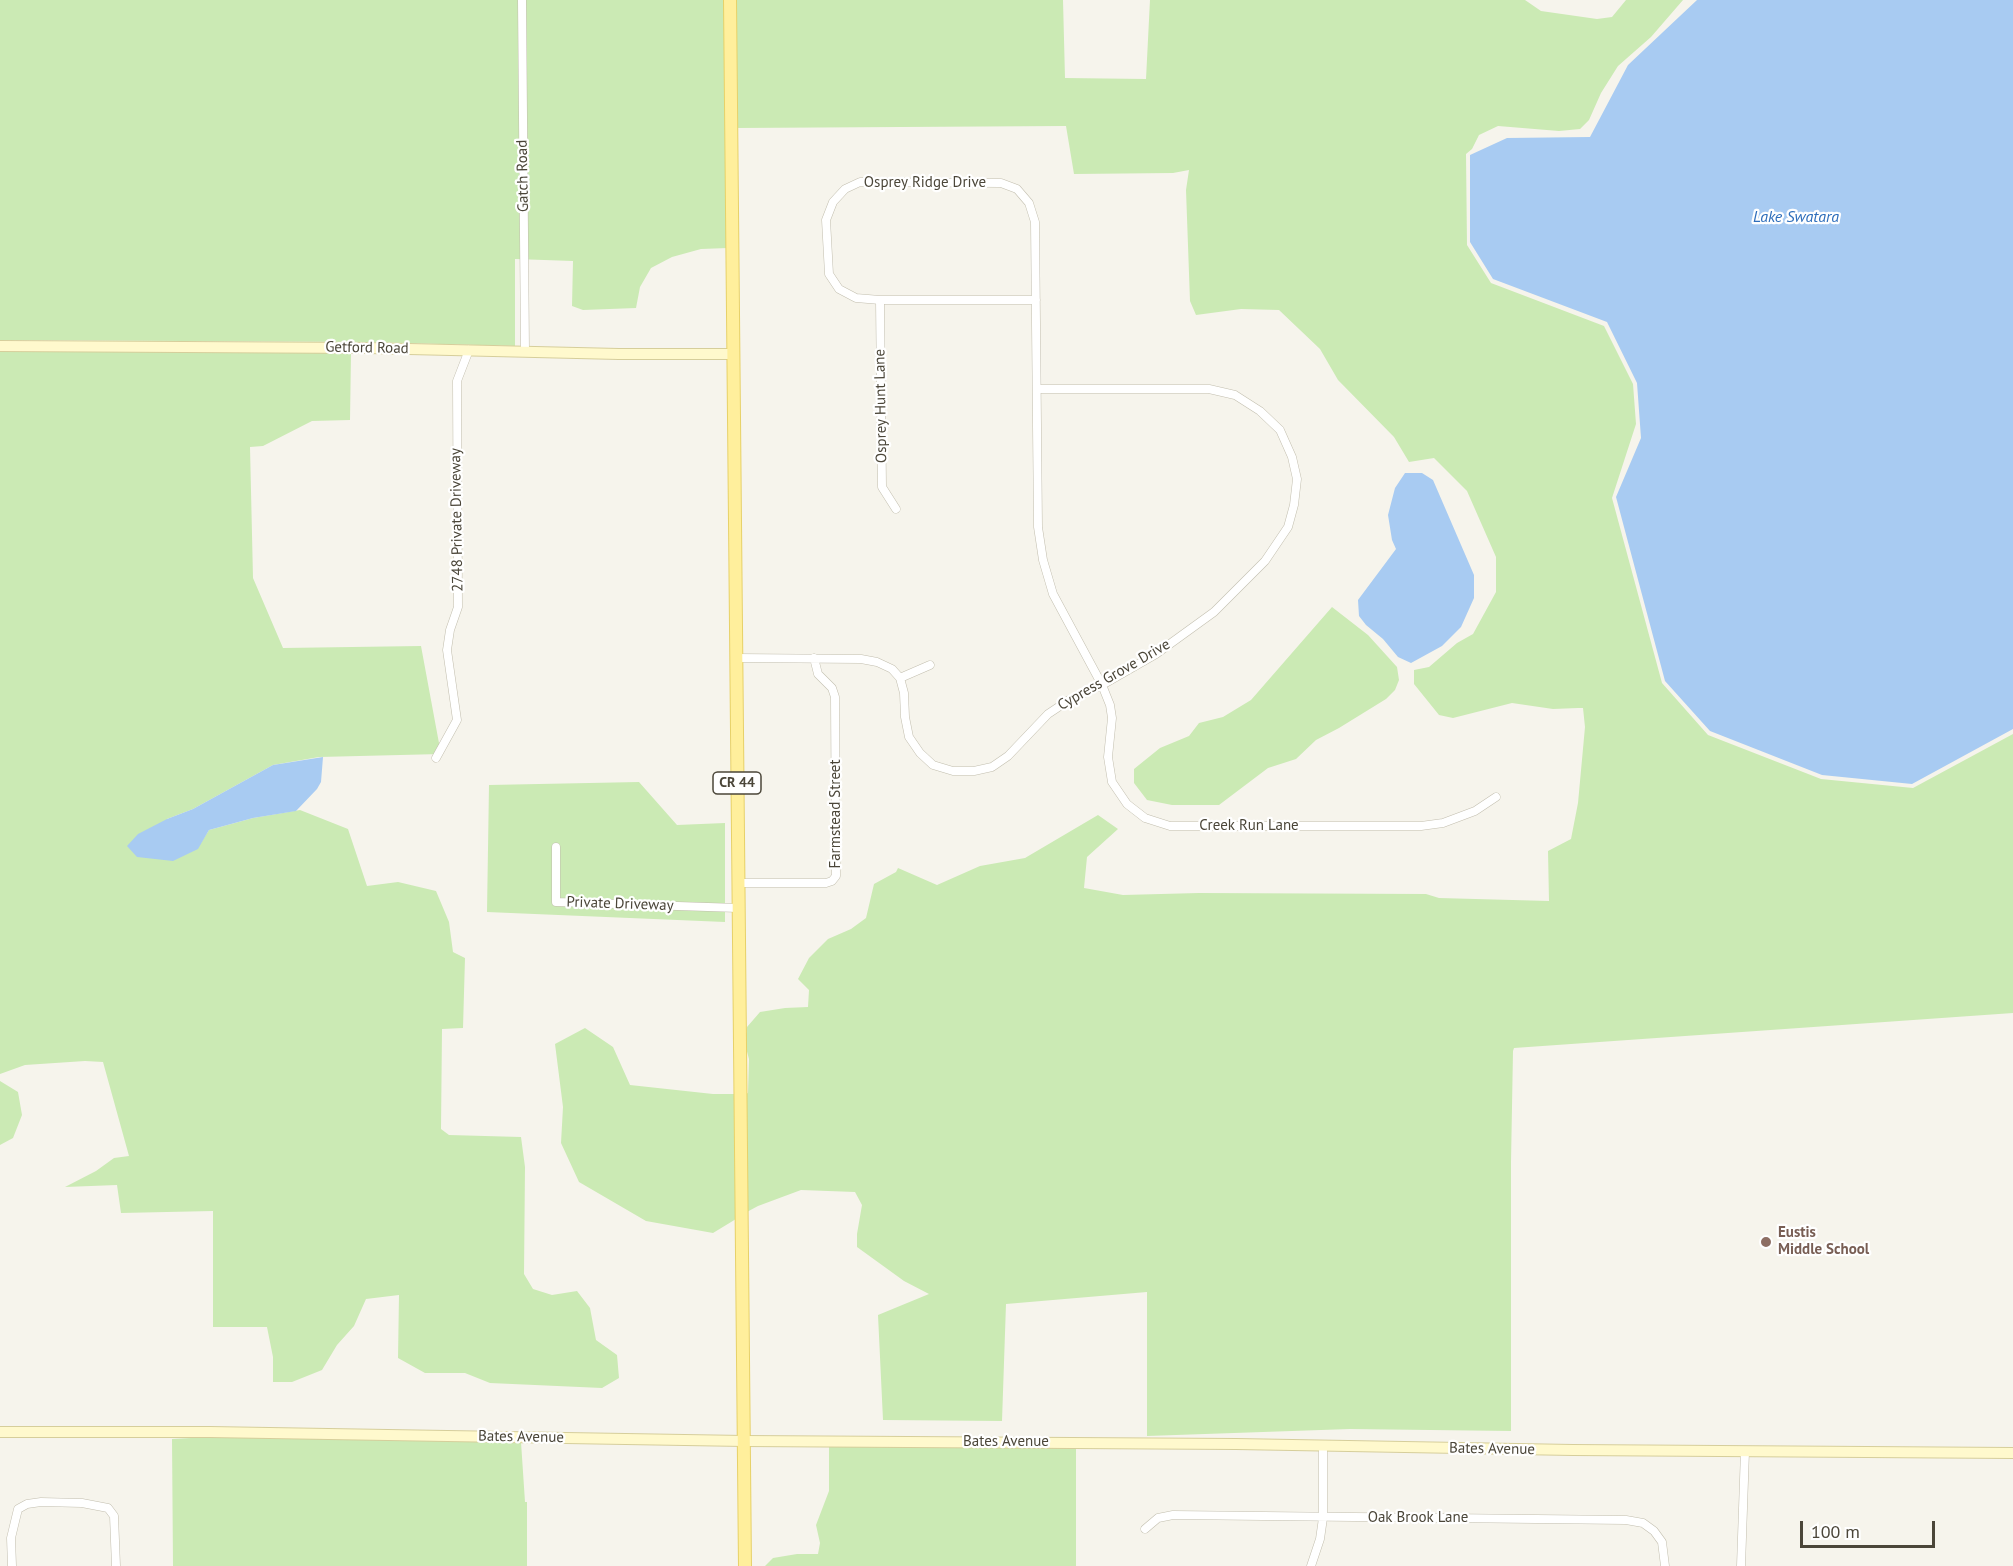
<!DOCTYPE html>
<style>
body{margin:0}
#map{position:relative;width:2013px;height:1566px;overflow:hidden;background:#f6f4ec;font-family:"PT Sans",sans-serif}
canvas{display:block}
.scale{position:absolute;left:1800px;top:1521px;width:135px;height:27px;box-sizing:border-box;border:3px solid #4b4639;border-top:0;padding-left:8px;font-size:18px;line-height:21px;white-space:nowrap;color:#4b4639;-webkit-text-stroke:4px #fff;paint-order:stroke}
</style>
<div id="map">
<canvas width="2013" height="1566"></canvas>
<div class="scale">100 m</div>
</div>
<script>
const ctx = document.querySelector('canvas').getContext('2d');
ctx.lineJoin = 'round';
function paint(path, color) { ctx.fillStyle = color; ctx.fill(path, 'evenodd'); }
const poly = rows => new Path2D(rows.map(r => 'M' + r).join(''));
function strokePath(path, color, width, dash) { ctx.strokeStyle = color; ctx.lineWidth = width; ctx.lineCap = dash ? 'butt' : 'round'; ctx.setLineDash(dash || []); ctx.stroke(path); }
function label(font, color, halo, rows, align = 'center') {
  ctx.font = font + ' "PT Sans",sans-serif'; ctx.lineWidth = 4.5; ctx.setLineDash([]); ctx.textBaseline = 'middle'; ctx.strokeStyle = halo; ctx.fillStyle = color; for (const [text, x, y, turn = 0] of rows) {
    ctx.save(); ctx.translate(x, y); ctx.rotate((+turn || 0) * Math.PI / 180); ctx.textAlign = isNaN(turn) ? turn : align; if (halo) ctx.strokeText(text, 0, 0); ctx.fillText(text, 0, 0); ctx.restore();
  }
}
paint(poly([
 [0,0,725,0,728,248,701,249,672,257,651,268,640,287,636,308,583,310,572,306,573,261,515,259,515,346,367,342,0,340],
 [734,0,1063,0,1065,78,1146,79,1150,0,1525,0,1541,11,1597,19,1612,17,1626,0,1683,0,1651,37,1618,66,1601,93,1589,120,1580,129,1559,131,1498,126,1479,135,1472,149,1466,154,1467,245,1491,283,1604,326,1633,384,1636,424,1612,498,1662,683,1708,735,1821,779,1913,788,2013,734,2013,1013,1514,1048,1513,1051,1511,1162,1511,1431,1350,1429,1147,1436,1147,1292,1006,1304,1002,1421,883,1420,878,1315,929,1294,904,1281,857,1247,857,1234,862,1205,855,1192,801,1190,758,1206,745,1213,745,1094,748,1093,749,1059,745,1044,747,1027,760,1012,785,1008,808,1007,809,990,798,979,809,958,828,939,851,929,866,918,874,884,896,872,898,868,937,885,980,866,1025,858,1098,815,1118,829,1087,857,1084,888,1123,895,1199,893,1426,894,1439,898,1549,901,1548,851,1571,839,1578,803,1585,727,1583,708,1578,708,1553,709,1512,703,1453,718,1439,715,1414,684,1414,670,1429,667,1457,643,1473,634,1496,592,1496,557,1467,491,1434,458,1409,462,1394,437,1338,380,1320,349,1279,310,1241,309,1196,315,1190,301,1186,190,1189,170,1173,173,1074,174,1066,126,736,128],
 [0,351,351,353,350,420,312,421,263,446,250,447,253,578,283,648,421,646,441,754,319,757,273,765,193,809,167,819,197,849,209,830,253,818,300,810,348,829,367,886,398,882,436,891,449,922,453,952,465,958,463,1028,442,1029,441,1129,449,1135,521,1137,525,1167,524,1274,533,1289,552,1295,577,1291,590,1308,596,1340,617,1355,619,1378,602,1388,490,1383,465,1373,425,1373,398,1358,399,1295,366,1299,354,1326,337,1345,322,1370,292,1382,273,1382,273,1357,267,1327,213,1327,213,1211,121,1213,117,1185,65,1187,96,1171,114,1158,129,1156,103,1062,85,1061,25,1065,0,1074],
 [1332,607,1368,635,1397,667,1399,680,1395,690,1386,699,1339,728,1316,740,1296,759,1268,768,1219,805,1172,805,1147,800,1134,783,1134,769,1160,748,1189,736,1199,723,1223,717,1251,700],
 [639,782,677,825,725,823,725,922,487,912,489,785],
 [585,1028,613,1047,630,1085,713,1094,735,1094,736,1219,713,1233,646,1221,579,1182,561,1143,563,1107,555,1044],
 [0,1081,18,1092,22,1115,13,1138,0,1145],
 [210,1437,521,1442,525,1502,527,1502,527,1566,173,1566,172,1439],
 [829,1446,1076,1448,1076,1566,765,1566,773,1558,797,1554,818,1554,820,1543,816,1525,829,1491]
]), '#cbeab4');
paint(poly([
 [1697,0,2013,0,2013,729,1912,784,1822,775,1710,731,1665,681,1616,497,1641,438,1637,383,1607,322,1493,279,1470,242,1470,155,1507,138,1590,137,1628,65],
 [1405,473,1422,473,1433,480,1474,575,1474,598,1461,627,1442,646,1411,663,1398,657,1383,639,1366,625,1359,616,1358,600,1396,549,1392,540,1388,515,1395,488],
 [323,757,321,782,317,789,296,811,253,818,209,830,198,849,173,861,137,857,127,846,138,834,167,819,193,809,273,765]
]), '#a8cbf2');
const street = poly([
 [522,0,525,351],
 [880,300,882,487,896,509],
 [1036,300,880,300,856,298,839,289,829,274,826,220,833,202,845,189,860,182,1001,183,1017,189,1029,203,1035,222,1038,527,1043,560,1053,594,1102,685,1110,705,1112,718,1108,757,1112,782,1127,804,1145,818,1170,826,1421,826,1443,823,1475,811,1496,797],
 [736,658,861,659,877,662,892,669,900,678,904,693,905,717,909,737,920,753,933,765,953,771,974,771,992,767,1008,756,1048,714,1069,700,1102,685,1156,654,1214,612,1265,561,1288,527,1294,505,1297,479,1292,457,1280,430,1260,411,1235,395,1209,389,1037,389],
 [900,678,930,665],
 [436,758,457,720,447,650,450,630,458,607,457,381,469,350],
 [556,847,556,902,738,908],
 [738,883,826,883,832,881,836,876,835,697,832,688,818,674,814,658],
 [1145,1529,1158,1518,1173,1515,1626,1520,1643,1523,1654,1531,1662,1542,1665,1566],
 [12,1566,11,1538,18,1509,27,1504,41,1502,82,1503,108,1508,114,1516,116,1566],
 [1311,1566,1320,1539,1323,1518,1323,1446],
 [1741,1566,1745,1451]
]);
const secondary = poly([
 [0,346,367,348,619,354,733,354],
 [0,1432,210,1432,744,1441,1236,1444,1573,1450,2013,1453]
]);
const primary = poly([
 [730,0,745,1566]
]);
strokePath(street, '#c2beae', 9);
strokePath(secondary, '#d6ce9b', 12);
strokePath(primary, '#e7d169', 14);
strokePath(street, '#fff', 8);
strokePath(secondary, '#fff9cd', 10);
strokePath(primary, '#ffef9c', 12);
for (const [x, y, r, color] of [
 [1766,1242,6,"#8d6e63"]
]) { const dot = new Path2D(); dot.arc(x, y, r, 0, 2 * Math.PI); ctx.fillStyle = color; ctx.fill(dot); strokePath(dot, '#fff', 2); }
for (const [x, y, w] of [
 [737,783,48]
]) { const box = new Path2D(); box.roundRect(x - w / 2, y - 11, w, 22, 4.5); ctx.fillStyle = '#fff'; ctx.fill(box); strokePath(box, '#4b4639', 1.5); }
label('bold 14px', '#4b4639', null, [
 ["CR 44",737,783]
]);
label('15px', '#4b4639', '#fff', [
 ["Gatch Road",523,176,-91],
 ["Osprey Ridge Drive",925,183],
 ["Getford Road",367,348,1],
 ["Osprey Hunt Lane",881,406,-91],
 ["2748 Private Driveway",457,520,-91],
 ["Cypress Grove Drive",1114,675,-30],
 ["Farmstead Street",836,814,-90],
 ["Creek Run Lane",1249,826],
 ["Private Driveway",620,904,2],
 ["Bates Avenue",521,1437,1],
 ["Bates Avenue",1006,1442],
 ["Bates Avenue",1492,1449,1],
 ["Oak Brook Lane",1418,1518]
]);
label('bold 15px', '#785e54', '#fff', [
 ["Eustis",1778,1233],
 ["Middle School",1778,1250]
], 'left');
label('italic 16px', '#2e6ebb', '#fff', [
 ["Lake Swatara",1796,217]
]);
</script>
